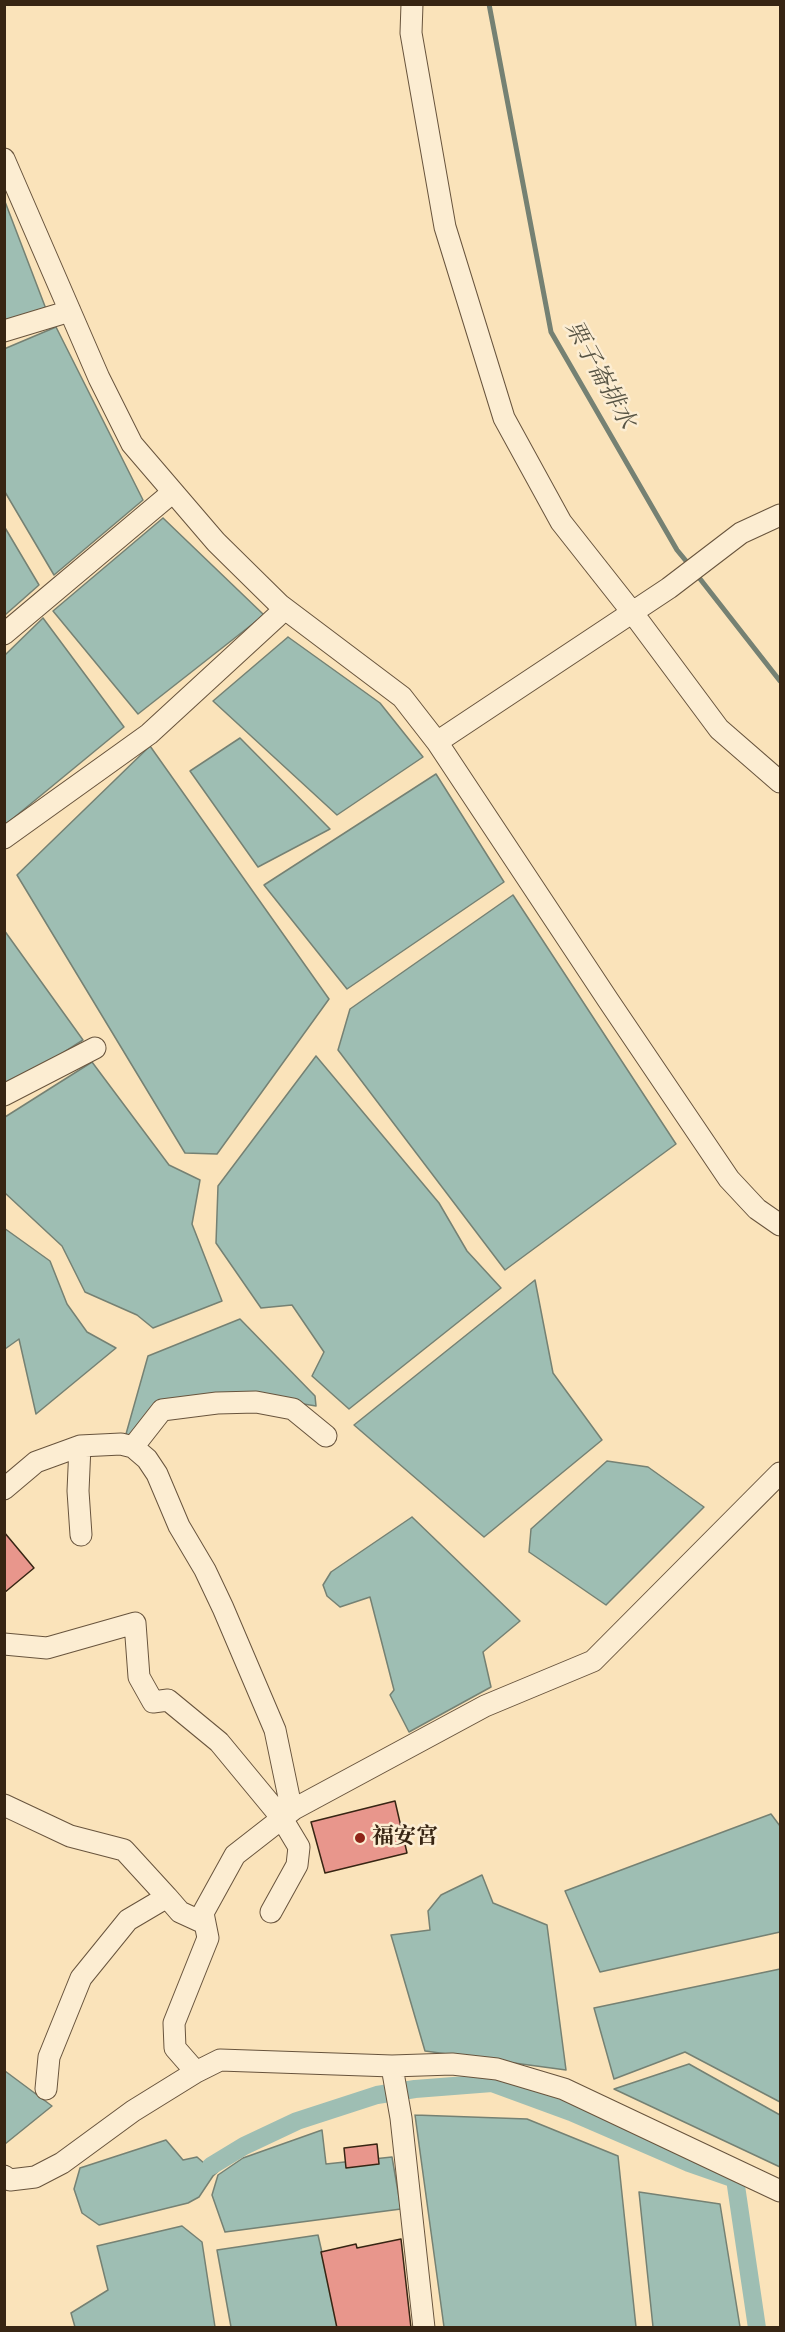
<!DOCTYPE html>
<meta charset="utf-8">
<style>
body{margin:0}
#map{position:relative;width:785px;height:2332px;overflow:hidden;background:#fae3ba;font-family:Alegreya,serif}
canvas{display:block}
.frame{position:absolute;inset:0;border:6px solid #372513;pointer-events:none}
</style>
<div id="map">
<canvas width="785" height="2332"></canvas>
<div class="frame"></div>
</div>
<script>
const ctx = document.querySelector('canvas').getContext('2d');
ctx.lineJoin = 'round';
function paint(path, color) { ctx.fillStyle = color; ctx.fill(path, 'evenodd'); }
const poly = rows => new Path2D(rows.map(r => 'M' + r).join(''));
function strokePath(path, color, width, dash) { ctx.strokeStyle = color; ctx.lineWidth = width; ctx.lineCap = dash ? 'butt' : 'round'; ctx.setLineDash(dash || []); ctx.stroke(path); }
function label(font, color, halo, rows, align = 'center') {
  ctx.font = font + ' Alegreya,"Noto Serif TC",serif'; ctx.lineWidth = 5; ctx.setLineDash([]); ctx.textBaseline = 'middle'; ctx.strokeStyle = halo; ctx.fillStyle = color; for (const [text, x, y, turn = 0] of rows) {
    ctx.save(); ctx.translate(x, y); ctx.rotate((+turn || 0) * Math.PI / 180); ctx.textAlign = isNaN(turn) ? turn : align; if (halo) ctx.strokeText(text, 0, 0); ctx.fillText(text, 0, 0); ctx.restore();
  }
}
const water = poly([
 [4,199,46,309,5,320,4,320,4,199],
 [56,327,143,500,54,575,5,492,4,349,56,327],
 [163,518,264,615,138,714,53,611,163,518],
 [4,526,39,585,5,615,4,615,4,526],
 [43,618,124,727,5,825,5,655,43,618],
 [288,637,380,703,423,757,337,815,213,701,288,637],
 [240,738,330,829,258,867,190,771,240,738],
 [150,746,329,999,217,1154,185,1153,17,875,150,746],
 [436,774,504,882,347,989,264,885,436,774],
 [513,895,676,1144,505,1270,338,1050,350,1009,513,895],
 [4,930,83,1040,5,1090,4,1090,4,930],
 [316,1056,439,1203,467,1251,501,1288,349,1409,312,1376,324,1352,292,1305,261,1308,216,1243,218,1186,316,1056],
 [92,1062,169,1165,200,1180,192,1224,222,1301,153,1328,137,1315,85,1292,62,1246,5,1193,5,1117,92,1062],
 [4,1228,50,1261,67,1304,87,1332,116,1348,36,1414,19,1339,5,1349,4,1228],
 [535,1280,553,1373,602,1440,484,1537,354,1425,535,1280],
 [240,1319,315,1396,316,1406,279,1400,177,1408,135,1439,126,1434,148,1356,240,1319],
 [607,1461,648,1467,704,1507,606,1605,529,1552,531,1529,607,1461],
 [412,1517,520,1621,483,1652,491,1687,409,1732,390,1695,394,1690,370,1597,340,1607,327,1596,323,1585,331,1572,412,1517],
 [771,1814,780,1826,780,1932,600,1972,565,1891,771,1814],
 [482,1875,493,1903,547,1925,566,2070,425,2051,391,1935,430,1930,428,1911,441,1895,482,1875],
 [780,1969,780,2102,685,2052,614,2079,594,2008,780,1969],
 [689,2064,780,2115,780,2167,614,2089,689,2064],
 [5,2071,52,2106,5,2144,5,2071],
 [415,2115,527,2119,618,2156,636,2327,444,2327,415,2115],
 [322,2130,326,2164,392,2157,401,2209,225,2232,212,2195,218,2175,243,2158,322,2130],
 [166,2140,183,2160,197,2157,205,2164,229,2151,233,2157,213,2176,199,2197,188,2203,99,2225,82,2213,74,2189,80,2168,166,2140],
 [639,2192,720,2204,740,2327,653,2327,639,2192],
 [182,2226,202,2242,215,2327,75,2327,71,2313,108,2290,97,2246,182,2226],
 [318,2235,339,2327,231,2327,217,2250,318,2235]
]);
paint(water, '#9ebeb3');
strokePath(water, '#758173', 1.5);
strokePath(poly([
 [489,4,551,332,677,550,691,567],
 [697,575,780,681]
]), '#758173', 5);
strokePath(poly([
 [211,2166,244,2146,297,2121,377,2095,415,2089,492,2083,571,2112,689,2163,735,2179,757,2328]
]), '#9ebeb3', 18);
const building = poly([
 [4,1532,34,1568,4,1593,4,1532],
 [395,1801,407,1853,325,1873,311,1822,395,1801],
 [377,2144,379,2164,346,2168,344,2148,377,2144],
 [401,2239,411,2328,337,2328,321,2252,356,2244,357,2248,401,2239]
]);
paint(building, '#e8968c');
strokePath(building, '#372513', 1.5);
const minor = poly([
 [412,4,411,33,445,227,504,418,561,522,632,612,719,729,780,782],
 [4,159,99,378,132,444,216,542,280,605,402,697,437,742,608,1000,729,1179,757,1209,780,1225],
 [4,331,70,311],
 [4,634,173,492],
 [437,742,669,588,741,533,780,515],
 [4,838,149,734,285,609],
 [4,1095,95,1048],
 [80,1446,78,1491,81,1535],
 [133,1447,162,1410,217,1403,256,1402,293,1409,326,1436],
 [4,1489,36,1462,80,1446,121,1444,133,1447,147,1459,157,1474,179,1526,205,1570,223,1608,275,1730,290,1802,294,1809],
 [4,1644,47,1648,135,1623,139,1677,153,1702,168,1700,219,1742,281,1817,299,1847,297,1865,271,1912],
 [4,1805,70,1836,124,1850,167,1897],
 [392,2067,401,2118,424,2328],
 [196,2072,175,2048,174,2023,208,1938,203,1913,235,1855,294,1809,485,1706,593,1661,780,1473],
 [46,2089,49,2057,81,1978,128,1920,167,1897,180,1912,204,1923],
 [4,2176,10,2180,35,2177,62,2163,133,2111,196,2072,220,2060,392,2066,452,2064,497,2069,564,2089,780,2191]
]);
strokePath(minor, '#68543d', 23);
strokePath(minor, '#fcedd2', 21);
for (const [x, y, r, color] of [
 [360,1838,6,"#8f2418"]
]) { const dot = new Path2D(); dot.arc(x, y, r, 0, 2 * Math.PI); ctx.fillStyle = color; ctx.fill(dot); strokePath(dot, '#fcedd2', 2); }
label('bold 22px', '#372513', '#fcedd2', [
 ["福安宮",372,1838]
], 'left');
label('italic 24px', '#565343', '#fcedd2', [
 ["栗子崙排水",599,375,61]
]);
</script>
